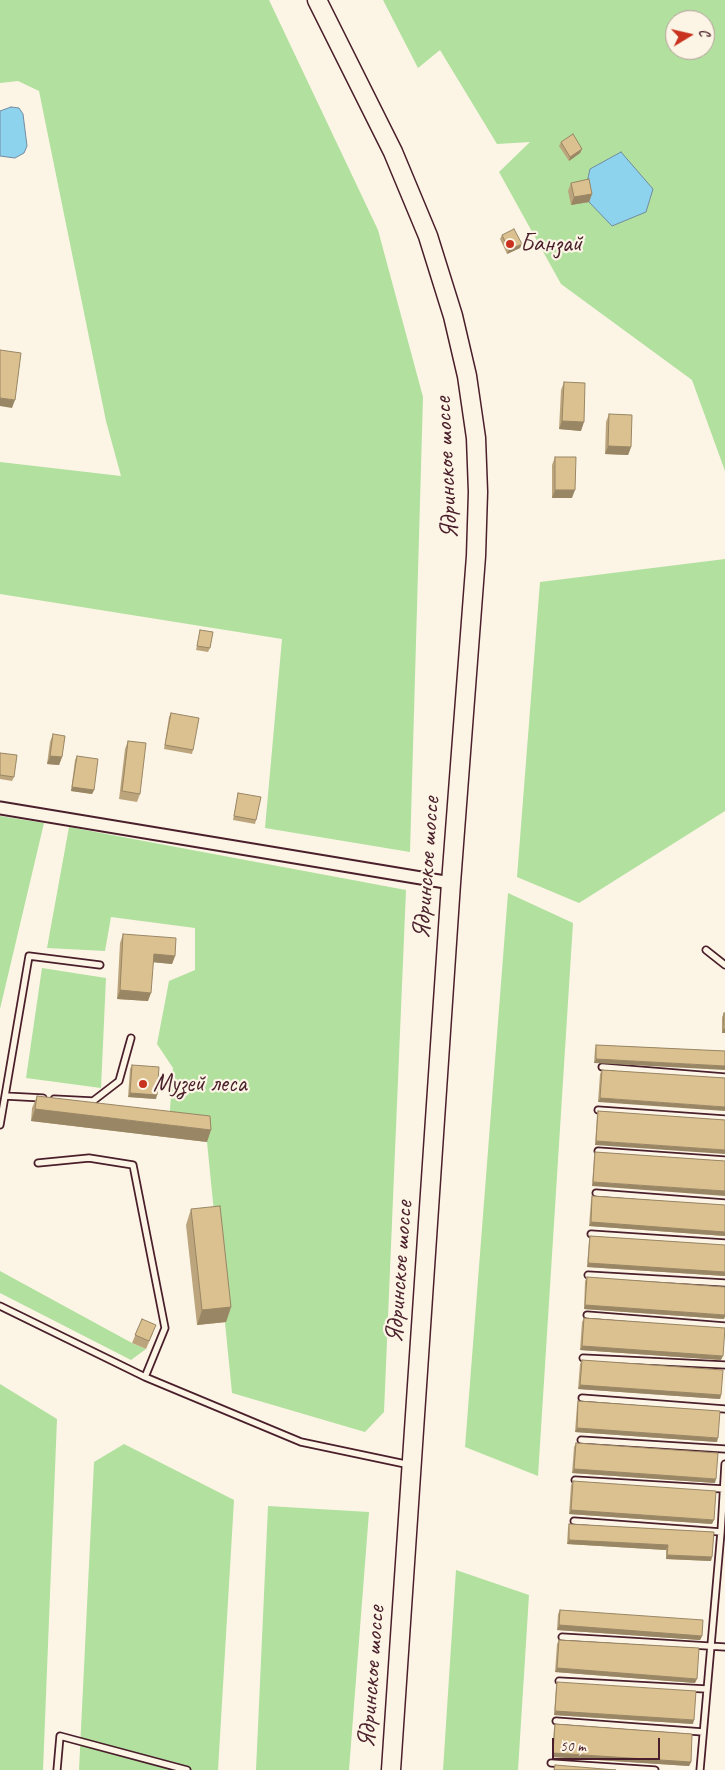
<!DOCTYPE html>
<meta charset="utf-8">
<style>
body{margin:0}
#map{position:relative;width:725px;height:1770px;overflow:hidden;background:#fcf5e5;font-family:Caveat,sans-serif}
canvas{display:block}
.north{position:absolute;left:665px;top:10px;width:50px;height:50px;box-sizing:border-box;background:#fcf5e5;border:1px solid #b59f9b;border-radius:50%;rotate:81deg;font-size:14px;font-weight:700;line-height:20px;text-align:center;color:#4a1f2b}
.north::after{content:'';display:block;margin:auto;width:18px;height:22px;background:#c8321e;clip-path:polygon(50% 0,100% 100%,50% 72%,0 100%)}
.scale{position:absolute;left:552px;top:1738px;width:108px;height:22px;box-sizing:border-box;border:2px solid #4a1f2b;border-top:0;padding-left:6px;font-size:15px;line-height:18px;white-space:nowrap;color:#4a1f2b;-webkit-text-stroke:4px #fcf5e5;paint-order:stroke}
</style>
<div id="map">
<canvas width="725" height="1770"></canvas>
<div class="north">С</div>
<div class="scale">50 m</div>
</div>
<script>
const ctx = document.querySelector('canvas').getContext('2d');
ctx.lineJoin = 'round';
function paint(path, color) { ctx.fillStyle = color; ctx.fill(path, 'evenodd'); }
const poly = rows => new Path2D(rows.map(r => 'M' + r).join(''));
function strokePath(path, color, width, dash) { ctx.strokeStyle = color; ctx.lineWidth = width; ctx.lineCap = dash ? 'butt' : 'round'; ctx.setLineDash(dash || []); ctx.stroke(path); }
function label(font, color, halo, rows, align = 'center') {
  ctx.font = font + ' Caveat,sans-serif'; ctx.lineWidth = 4.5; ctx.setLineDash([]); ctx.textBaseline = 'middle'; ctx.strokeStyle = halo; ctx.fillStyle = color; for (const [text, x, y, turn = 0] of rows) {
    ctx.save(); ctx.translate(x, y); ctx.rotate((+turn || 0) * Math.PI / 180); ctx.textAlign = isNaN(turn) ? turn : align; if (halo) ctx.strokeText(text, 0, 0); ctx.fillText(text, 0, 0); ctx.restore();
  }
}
paint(poly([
 [0,0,269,0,378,230,423,397,410,852,265,828,282,639,0,594,0,462,121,476,106,421,39,91,18,81,0,83],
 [383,0,725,0,725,471,692,380,561,284,499,172,530,142,497,144,440,50,418,68],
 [675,20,705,20,705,50,675,50],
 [725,559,725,811,579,903,517,877,540,582],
 [0,816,44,823,0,1009],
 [69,827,406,890,384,1412,365,1432,232,1393,207,1142,169,1123,173,1068,157,1044,169,981,195,970,195,928,111,917,105,951,47,948],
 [508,893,573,923,538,1476,465,1447],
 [42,968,106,978,101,1088,26,1078],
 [0,1271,132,1343,146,1349,131,1360,0,1293],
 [0,1384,57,1419,43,1770,0,1770],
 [124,1444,234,1500,218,1770,79,1770,94,1462],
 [268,1506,369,1512,349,1770,256,1770],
 [456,1570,529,1595,518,1770,443,1770]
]), '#b1e09f');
const water = poly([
 [11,107,19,108,23,114,27,146,24,153,15,158,0,156,0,111,11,107],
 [621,152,653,189,646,212,612,226,589,202,586,187,590,169,621,152]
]);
paint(water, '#8dd3ee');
strokePath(water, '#728ba0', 1);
const service = poly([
 [706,950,725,965],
 [602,1067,725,1077],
 [5,1096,43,1098],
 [54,1099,93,1101,119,1081,131,1038],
 [598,1110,725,1119],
 [0,1125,29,956,100,965],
 [598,1151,725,1160],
 [38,1163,89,1158,133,1165,165,1328,145,1377],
 [596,1193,725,1203],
 [591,1234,725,1243],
 [588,1275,725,1283],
 [0,1306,145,1377,301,1442,410,1465],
 [587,1315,725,1326],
 [583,1358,725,1365],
 [582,1398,725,1409],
 [581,1440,725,1449],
 [575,1480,724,1489],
 [574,1521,721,1532],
 [562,1637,725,1647],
 [559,1681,706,1689],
 [556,1721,703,1732],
 [551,1763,655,1770],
 [57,1770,60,1736,187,1770],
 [700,1770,721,1532,725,1464]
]);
const minor = poly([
 [0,808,451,883]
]);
const primary = poly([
 [317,0,393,152,428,236,453,316,467,376,476,438,478,492,476,556,451,883,391,1770]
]);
strokePath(service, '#4a1f2b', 9);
strokePath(minor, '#4a1f2b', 15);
strokePath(primary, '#4a1f2b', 21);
strokePath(service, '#fcf5e5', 5.5);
strokePath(minor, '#fcf5e5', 11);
strokePath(primary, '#fcf5e5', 18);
paint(poly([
 [561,142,582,149,580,153,569,161,559,146],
 [571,183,592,194,589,202,571,205,568,191],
 [502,235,522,244,520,248,507,254,500,239],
 [564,382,581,431,559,429,561,390],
 [609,414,631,447,628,455,605,454,606,422],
 [555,457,572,498,552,498,552,465],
 [200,630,210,648,208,652,196,650],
 [171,713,193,750,192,754,164,749,169,717],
 [53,734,62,757,59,765,47,764,50,742],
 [128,741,140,794,137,802,119,799,125,749],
 [0,753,14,777,12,781,0,779],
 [77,756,94,790,92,794,71,791,75,760],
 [238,793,256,820,255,824,233,820],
 [123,934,175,956,172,964,153,962,148,1001,117,999,120,943],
 [724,1013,725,1033,722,1033,722,1017],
 [596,1045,725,1051,594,1063,595,1049],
 [132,1065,156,1099,128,1097,130,1069],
 [602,1070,725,1078,598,1102,600,1074],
 [37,1096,207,1142,31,1121,32,1108],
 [598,1111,725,1120,595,1145,597,1115],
 [595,1152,725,1161,592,1186,594,1156],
 [592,1196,725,1205,725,1236,589,1226,591,1200],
 [191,1209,231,1307,226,1322,197,1325,186,1225],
 [590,1236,725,1245,725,1276,587,1267,589,1240],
 [587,1277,724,1319,584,1309,585,1281],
 [584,1318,721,1360,580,1350,582,1322],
 [142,1319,153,1333,146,1349,132,1343],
 [582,1360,721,1395,720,1399,578,1389,580,1364],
 [578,1401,717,1442,575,1432,577,1405],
 [576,1443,715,1483,572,1473,574,1447],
 [573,1481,712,1524,569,1514,571,1485],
 [569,1524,714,1532,711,1561,666,1559,666,1550,567,1544,568,1528],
 [560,1610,702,1636,700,1640,557,1630,558,1614],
 [559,1640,695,1683,555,1672,557,1644],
 [557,1682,693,1724,554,1715,556,1686],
 [555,1724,691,1762,689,1766,552,1757,554,1728]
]), '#bca57c');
paint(poly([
 [582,149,580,153,569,161,570,157],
 [592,194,589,202,571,205,574,197],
 [522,244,520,248,507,254,509,250],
 [0,398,15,400,12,408,0,406],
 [562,421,584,422,581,431,559,429],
 [608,446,631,447,628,455,605,454],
 [555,490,575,490,572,498,552,498],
 [50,756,62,757,59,765,47,764],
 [72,787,94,790,92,794,71,791],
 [154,954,175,956,172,964,151,962],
 [120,990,151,993,148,1001,117,999],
 [723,1029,725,1029,725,1033,722,1033],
 [596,1059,725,1066,725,1070,594,1063],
 [130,1093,157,1095,156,1099,128,1097],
 [600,1098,725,1107,725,1111,598,1102],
 [35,1109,211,1130,207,1142,31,1121],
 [596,1141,725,1150,725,1154,595,1145],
 [593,1182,725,1191,725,1196,592,1186],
 [591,1222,725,1232,725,1236,589,1226],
 [588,1263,725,1272,725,1276,587,1267],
 [585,1305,725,1315,725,1317,724,1319,584,1309],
 [231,1307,226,1322,197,1325,202,1310],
 [582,1346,723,1356,721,1360,580,1350],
 [580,1385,721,1395,720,1399,578,1389],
 [577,1428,718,1438,717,1442,575,1432],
 [574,1469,716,1479,715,1483,572,1473],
 [571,1510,714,1520,712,1524,569,1514],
 [569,1540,668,1545,666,1550,567,1544],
 [667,1555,712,1557,711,1561,666,1559],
 [559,1625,702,1636,700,1640,557,1630],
 [557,1668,697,1679,695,1683,555,1672],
 [555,1711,694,1720,693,1724,554,1715],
 [553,1753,691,1762,689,1766,552,1757]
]), '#998665');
const building = poly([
 [573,134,582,149,570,157,561,142,573,134],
 [589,179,592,194,574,197,571,183,589,179],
 [514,229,522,244,509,250,502,235,514,229],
 [0,350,21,353,15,400,0,398,0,350],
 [564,382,585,383,584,422,562,421,564,382],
 [609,414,632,415,631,447,608,446,609,414],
 [555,457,576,457,575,490,555,490,555,457],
 [200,630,213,632,210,648,197,646,200,630],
 [171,713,199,718,193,750,165,745,171,713],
 [53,734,65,736,62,757,50,756,53,734],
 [128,741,146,743,140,794,122,791,128,741],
 [0,753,17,755,14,777,0,775,0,753],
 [77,756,98,759,94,790,72,787,77,756],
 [238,793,261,797,256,820,234,816,238,793],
 [123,934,176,938,175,956,154,954,151,993,120,990,123,934],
 [724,1013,725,1013,725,1029,723,1029,724,1013],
 [596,1045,725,1051,725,1066,596,1059,596,1045],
 [132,1065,159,1067,157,1095,130,1093,132,1065],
 [602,1070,725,1078,725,1107,600,1098,602,1070],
 [37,1096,210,1116,211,1130,35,1109,37,1096],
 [598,1111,725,1120,725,1150,596,1141,598,1111],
 [595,1152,725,1161,725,1191,593,1182,595,1152],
 [592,1196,725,1205,725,1232,591,1222,592,1196],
 [220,1206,231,1307,202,1310,191,1209,220,1206],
 [590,1236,725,1245,725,1272,588,1263,590,1236],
 [587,1277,725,1287,725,1315,585,1305,587,1277],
 [584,1318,725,1328,723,1356,582,1346,584,1318],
 [142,1319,156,1325,149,1341,135,1335,142,1319],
 [582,1360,723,1370,721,1395,580,1385,582,1360],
 [578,1401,720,1411,718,1438,577,1428,578,1401],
 [576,1443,718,1453,716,1479,574,1469,576,1443],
 [573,1481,716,1491,714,1520,571,1510,573,1481],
 [569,1524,714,1532,712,1557,667,1555,668,1545,569,1540,569,1524],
 [560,1610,703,1620,702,1636,559,1625,560,1610],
 [559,1640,699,1648,697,1679,557,1668,559,1640],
 [557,1682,696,1691,694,1720,555,1711,557,1682],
 [555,1724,692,1734,691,1762,553,1753,555,1724],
 [555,1765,616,1770,554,1770,555,1765]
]);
paint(building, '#dbc090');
strokePath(building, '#998665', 1);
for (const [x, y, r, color] of [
 [510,244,5,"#c8321e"],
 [143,1084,5,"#c8321e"]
]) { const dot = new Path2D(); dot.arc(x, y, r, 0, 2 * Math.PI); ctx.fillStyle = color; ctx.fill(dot); strokePath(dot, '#fcf5e5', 2); }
label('25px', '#4a1f2b', '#fcf5e5', [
 ["Банзай",520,244],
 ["Музей леса",153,1084]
], 'left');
label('25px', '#4a1f2b', '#fcf5e5', [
 ["Ядринское шоссе",447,468,-93],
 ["Ядринское шоссе",427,868,-86],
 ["Ядринское шоссе",400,1272,-86],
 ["Ядринское шоссе",372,1677,-86]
]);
</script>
